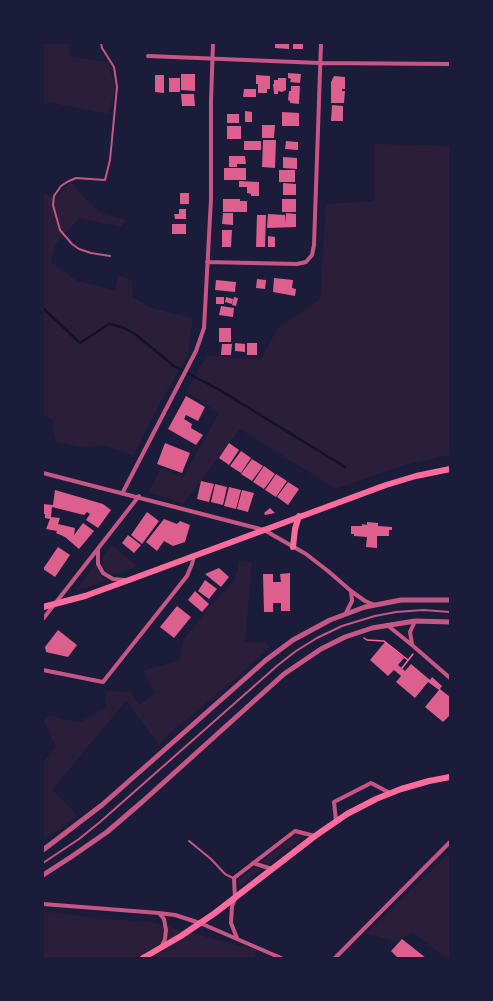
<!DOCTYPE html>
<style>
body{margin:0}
#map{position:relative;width:493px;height:1001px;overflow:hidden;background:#1b1b3a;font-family:"Fira Sans Condensed",sans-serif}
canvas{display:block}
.frame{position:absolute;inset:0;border:44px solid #1b1b3a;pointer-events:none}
</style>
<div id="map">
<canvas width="493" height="1001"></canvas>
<div class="frame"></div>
</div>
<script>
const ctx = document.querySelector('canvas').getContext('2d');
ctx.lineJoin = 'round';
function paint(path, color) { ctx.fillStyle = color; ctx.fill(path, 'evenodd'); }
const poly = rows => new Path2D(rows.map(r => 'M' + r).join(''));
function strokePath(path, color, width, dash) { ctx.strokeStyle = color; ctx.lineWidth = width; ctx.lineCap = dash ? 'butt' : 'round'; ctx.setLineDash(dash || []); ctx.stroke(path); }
paint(poly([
 [43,43,68,43,71,57,109,62,115,90,108,114,52,103,43,104],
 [374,144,428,145,450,147,450,455,404,465,336,489,240,429,183,504,149,492,161,468,183,477,219,413,186,392,207,355,260,360,278,328,320,299,326,204,374,201],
 [71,182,87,200,103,214,126,220,121,227,79,218,56,243,51,262,77,281,115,290,118,275,132,280,133,297,151,308,193,318,188,355,160,403,133,456,103,445,85,448,56,442,52,419,43,415,43,193,55,199],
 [112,545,137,566,119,574,111,574,107,572,103,568,102,561,103,556],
 [238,561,252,562,245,642,265,642,270,647,233,681,165,737,159,745,126,701,52,790,77,815,61,829,43,838,43,762,56,747,44,721,49,716,80,722,106,707,106,691,131,692,139,705,156,693,142,671,180,660,184,639,209,607,232,584,238,569],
 [95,564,100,575,107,581,76,591],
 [298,833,307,835,268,864,261,862],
 [450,852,450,958,446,958,412,932,399,941,366,934],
 [255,867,261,869,239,887,238,880],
 [43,911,97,918,151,922,256,950,255,958,43,958]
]), '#2a1e3b');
strokePath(poly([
 [43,308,80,343,109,324,122,327,135,334,174,366,218,389,345,467]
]), '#12122b', 2.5);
paint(poly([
 [275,43,289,43,289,49,275,48],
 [293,43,303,43,303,49,293,49],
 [288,73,301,74,300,83,290,82,291,79,288,78],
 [181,74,195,74,195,91,181,90],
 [155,75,164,75,164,93,155,92],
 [256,75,270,76,270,89,267,89,267,93,258,93,258,84,256,84],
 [334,76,345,77,345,89,342,89,342,91,345,91,344,103,331,103,331,82],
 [169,78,180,78,180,92,169,92],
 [278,78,286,78,286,90,282,92,278,91,278,94,274,94,273,84,274,84,274,80,278,80],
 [291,86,300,86,299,104,290,103,290,101,288,100,289,91,291,91],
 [244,89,256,89,256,97,243,97],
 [181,94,194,94,195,106,182,106],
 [332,105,343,106,343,121,331,121],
 [245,111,252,112,252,122,245,122],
 [282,112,299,113,299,126,282,126],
 [227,114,239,114,239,123,227,123],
 [262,125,275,125,274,138,262,138],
 [227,126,241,126,241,139,227,139],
 [263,140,276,140,275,168,262,167],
 [244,141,261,141,261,150,244,150],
 [286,141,298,142,298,150,285,149],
 [229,156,245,156,246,164,237,164,237,167,229,167],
 [283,157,297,158,297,169,283,168],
 [224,168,246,168,246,180,224,180],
 [279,170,295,170,295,182,279,182],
 [239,181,259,182,259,196,251,196,251,194,247,193,247,187,239,187],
 [283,183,296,184,296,195,283,195],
 [180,193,189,193,189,204,180,204],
 [223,199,240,199,240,201,247,201,247,212,223,212],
 [282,199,296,199,296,212,282,212],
 [179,209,186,209,186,219,175,219,174,214,179,214],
 [223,213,233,213,233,225,222,224],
 [286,213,296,214,296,227,267,228,268,214,285,215,285,224],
 [257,215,266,215,265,247,256,247],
 [172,224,186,224,186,234,172,234],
 [222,230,232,230,231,247,222,247],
 [268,236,275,237,275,247,268,247],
 [274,278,293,280,292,288,296,289,295,296,273,292],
 [257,279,266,280,265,289,256,288],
 [216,280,236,282,235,292,215,290],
 [216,297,224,297,224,304,216,304],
 [226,297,233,299,232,304,225,302],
 [234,297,238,298,236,306,232,305],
 [221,306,234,308,233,317,219,315],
 [219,328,231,328,231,342,219,342],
 [235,343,245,344,245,352,235,351],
 [247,343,257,343,257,355,247,355],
 [222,344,232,344,231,355,221,355],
 [186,396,205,407,198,421,186,415,184,419,192,424,191,428,203,435,196,445,168,429],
 [165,443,190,453,182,473,157,464],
 [229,443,239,450,229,465,219,458],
 [241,451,251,458,241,473,230,466],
 [252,459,263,466,252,481,241,474],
 [264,466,275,474,264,489,253,482],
 [276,474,287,481,276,497,265,490],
 [201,481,214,484,209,502,197,499],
 [288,482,299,489,288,505,277,497],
 [215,484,227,487,223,505,211,502],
 [229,487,241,490,236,509,224,506],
 [55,490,103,504,111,510,98,528,86,520,90,514,87,512,84,515,52,507,51,517,60,518,58,524,75,528,74,535,83,523,94,531,79,549,65,537,56,533,57,531,46,529,50,519,45,518,45,514,43,514,43,504,53,505],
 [242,490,254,493,248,512,237,509],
 [270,508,275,513,265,515,264,513],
 [147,512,159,521,142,544,131,535],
 [164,519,177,524,180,521,190,525,185,542,173,546,164,541,157,551,146,542],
 [367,522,378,523,378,526,392,527,392,530,389,530,389,536,377,536,377,548,366,547,367,537,354,536,354,534,351,534,351,526,362,526,362,524,367,525],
 [128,535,141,545,134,553,122,543],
 [58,547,70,555,55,577,43,569],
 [219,568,229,577,221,587,205,574],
 [290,573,290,611,281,611,281,603,273,603,273,612,264,612,263,574,273,574,273,582,281,582,280,574],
 [205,580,217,589,209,599,198,591],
 [195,591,209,604,202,612,188,600],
 [177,606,191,617,174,638,160,627],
 [58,630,77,645,68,657,46,652,45,647],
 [385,642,404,658,398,665,405,671,411,664,430,680,432,677,442,686,440,689,450,697,450,718,449,716,443,722,425,707,439,690,428,682,415,698,396,682,401,676,394,670,388,676,370,660],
 [402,939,426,958,398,958,391,951]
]), '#dd5f8e');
strokePath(poly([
 [364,638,367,640,384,641,408,660],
 [402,668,413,654]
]), '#ff6b9d', 1.5);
strokePath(poly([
 [101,43,102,48,114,67,117,87,110,160,105,180,76,178,67,182,61,186,54,196,53,205,60,230,72,244,79,249,91,253,110,256],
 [189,841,211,859,225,874,233,878],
 [43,863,79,839,100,822,278,665,296,651,317,638,342,626,375,616,396,612,423,610,450,612]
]), '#c65784', 2);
strokePath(poly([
 [148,56,320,63,450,64],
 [207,262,297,264,306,262,312,255,314,245,321,43],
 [43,473,264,530,306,554,328,571,351,591,365,601,375,605],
 [123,492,196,351,204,328,211,199,211,101,213,43],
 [98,549,98,564,103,573,113,579,125,580],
 [346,613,352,601,351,591],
 [43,619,139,496],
 [387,625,412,645,450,678],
 [412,644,410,632,415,621],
 [43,670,103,682,187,576,192,564,194,556],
 [336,821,334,802,371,783,390,793],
 [253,863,272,869],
 [43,904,159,913,175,915,200,923,281,958],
 [159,913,164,919,166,930,165,939,162,946],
 [237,938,231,923,232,906,235,899,234,878,295,831,315,836],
 [335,958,450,842]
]), '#c65784', 4);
strokePath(poly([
 [43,850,102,805,266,660,293,640,330,620,365,607,401,600,450,600],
 [43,875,71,857,107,832,142,802,284,674,321,649,345,637,372,628,415,621,450,622]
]), '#c65784', 5);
strokePath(poly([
 [293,547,295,529,299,516],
 [43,607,85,596,129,580,386,485,416,476,450,469],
 [143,958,181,936,215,913,315,836,347,814,376,799,401,789,429,781,450,777]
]), '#ff6b9d', 6);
</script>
